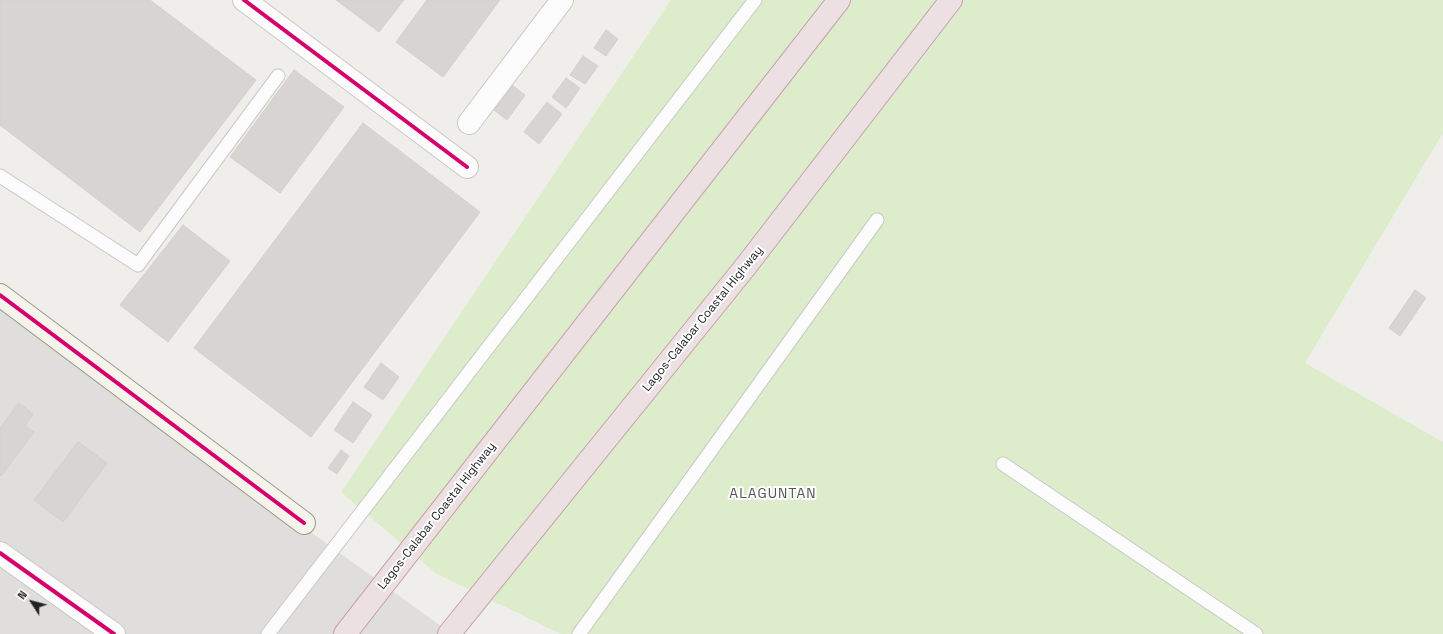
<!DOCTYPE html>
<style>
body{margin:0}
#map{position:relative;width:1443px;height:634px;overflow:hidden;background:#f0eeeb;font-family:"Space Grotesk",sans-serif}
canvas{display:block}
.north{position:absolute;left:12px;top:582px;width:40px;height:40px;-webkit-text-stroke:3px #fff;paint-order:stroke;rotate:306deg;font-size:11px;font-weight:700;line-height:16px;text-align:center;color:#222}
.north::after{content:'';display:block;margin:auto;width:14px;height:18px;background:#222;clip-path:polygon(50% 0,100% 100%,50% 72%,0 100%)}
</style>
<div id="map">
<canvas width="1443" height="634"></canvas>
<div class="north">N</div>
</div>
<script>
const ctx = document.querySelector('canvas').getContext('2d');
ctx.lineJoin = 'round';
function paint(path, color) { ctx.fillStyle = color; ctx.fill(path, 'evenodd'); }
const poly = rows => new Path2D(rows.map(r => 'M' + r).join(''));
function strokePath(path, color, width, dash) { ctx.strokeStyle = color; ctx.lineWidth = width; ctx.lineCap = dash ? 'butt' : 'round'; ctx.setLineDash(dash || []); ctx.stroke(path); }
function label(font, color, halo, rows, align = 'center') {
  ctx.font = font + ' "Space Grotesk",sans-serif'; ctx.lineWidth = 4; ctx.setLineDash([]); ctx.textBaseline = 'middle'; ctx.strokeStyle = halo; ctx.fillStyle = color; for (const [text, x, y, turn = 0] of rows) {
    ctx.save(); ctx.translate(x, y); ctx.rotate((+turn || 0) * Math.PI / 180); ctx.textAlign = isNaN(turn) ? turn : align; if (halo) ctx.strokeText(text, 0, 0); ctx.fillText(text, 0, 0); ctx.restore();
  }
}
paint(poly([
 [0,308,452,634,0,634]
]), '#dfdedc');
paint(poly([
 [671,0,1443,0,1443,133,1305,363,1443,442,1443,634,561,634,437,574,341,492]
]), '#ddeccb');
const building = poly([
 [0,0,150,0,256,80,140,232,0,125,0,0],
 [336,0,404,0,379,32,336,0],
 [427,0,500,0,443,77,396,42,427,0],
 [606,30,618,39,606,56,594,48,606,30],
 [583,56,598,66,585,84,570,75,583,56],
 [294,70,344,107,280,193,230,157,294,70],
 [566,78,580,88,566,108,552,97,566,78],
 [508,82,525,95,507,120,489,106,508,82],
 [547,102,562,114,539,144,524,132,547,102],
 [363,123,480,212,311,437,194,348,363,123],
 [183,225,230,261,168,342,120,305,183,225],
 [1415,290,1426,298,1400,336,1389,328,1415,290],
 [381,363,399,377,383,400,364,387,381,363],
 [353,402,372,415,353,443,334,430,353,402],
 [19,403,33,414,25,426,34,432,1,476,0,475,0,428,19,403],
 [78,442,107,463,63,522,34,500,78,442],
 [341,450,349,456,337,474,328,468,341,450]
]);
paint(building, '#d7d4d2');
strokePath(building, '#d3d0cc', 1);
const lane = poly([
 [0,176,138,265,278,76],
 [1003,464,1256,634],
 [268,634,755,0],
 [579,634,877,220]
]);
const street = poly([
 [244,0,467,167],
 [469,123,562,0],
 [0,553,114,634]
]);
const secondary = poly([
 [0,295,304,523]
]);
const highway = poly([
 [345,634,839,0],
 [449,634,746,266,951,0]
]);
strokePath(lane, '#c9c8c7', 15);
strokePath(street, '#c9c8c7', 24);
strokePath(secondary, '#999a82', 24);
strokePath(highway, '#c5a2ac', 24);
strokePath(lane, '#fdfcfc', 13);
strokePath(street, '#fdfcfc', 22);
strokePath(secondary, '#f4f4ed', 22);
strokePath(highway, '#ece0e2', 22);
strokePath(poly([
 [244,0,467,167],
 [0,295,304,523],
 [0,553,114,634]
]), '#d6006c', 4);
label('12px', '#222', '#fff', [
 ["Lagos-Calabar Coastal Highway",703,319,-51],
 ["Lagos-Calabar Coastal Highway",437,516,-52]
]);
ctx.letterSpacing = '1px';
label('14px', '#555', '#fff', [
 ["ALAGUNTAN",773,494]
]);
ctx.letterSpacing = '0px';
</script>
